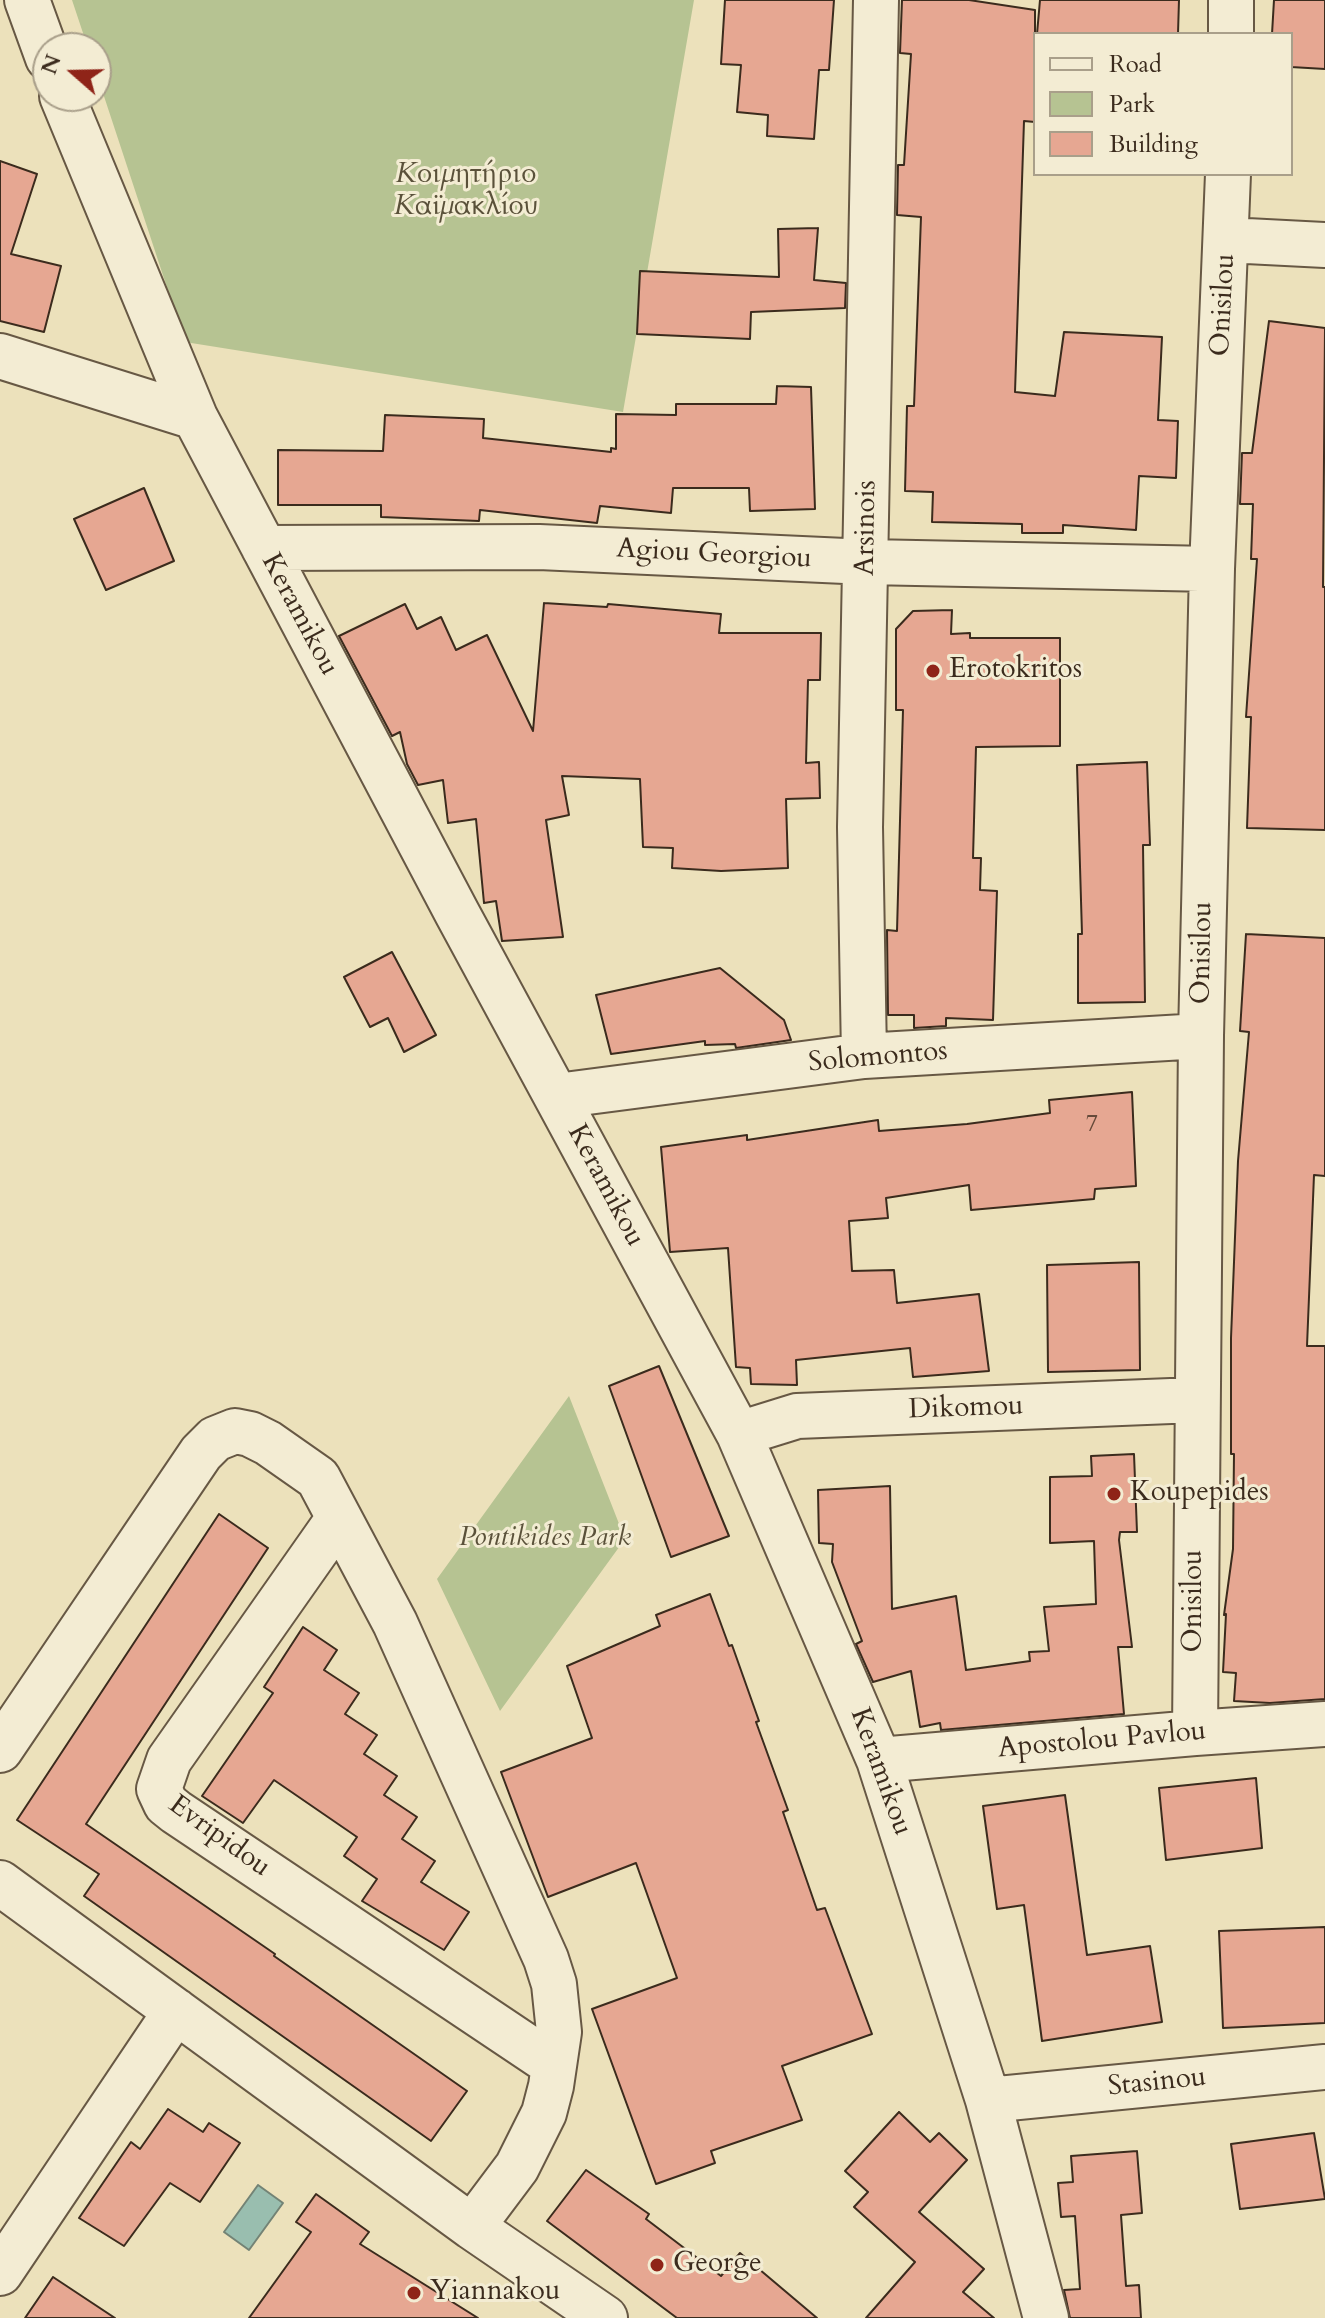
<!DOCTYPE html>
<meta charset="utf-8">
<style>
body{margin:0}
#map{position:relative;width:1325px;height:2318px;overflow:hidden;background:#ece1bb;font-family:Cardo,serif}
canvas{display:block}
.legend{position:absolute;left:1033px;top:32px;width:260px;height:144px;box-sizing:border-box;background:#f3ecd3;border:2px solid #a99f8a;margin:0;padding:10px 14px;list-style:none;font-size:24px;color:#3b2b1d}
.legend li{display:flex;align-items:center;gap:16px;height:40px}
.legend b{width:40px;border:2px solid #a99f8a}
.north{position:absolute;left:32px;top:32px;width:80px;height:80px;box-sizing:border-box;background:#f3ecd3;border:2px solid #a99f8a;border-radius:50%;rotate:290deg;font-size:22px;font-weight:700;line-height:32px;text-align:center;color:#3b2b1d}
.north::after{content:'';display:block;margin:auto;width:28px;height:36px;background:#8f2418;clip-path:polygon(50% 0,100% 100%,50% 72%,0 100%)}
</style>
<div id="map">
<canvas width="1325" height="2318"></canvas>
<ul class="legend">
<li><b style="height:10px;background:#f3ecd3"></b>Road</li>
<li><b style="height:22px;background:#b6c392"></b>Park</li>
<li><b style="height:22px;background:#e6a792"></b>Building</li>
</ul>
<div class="north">N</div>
</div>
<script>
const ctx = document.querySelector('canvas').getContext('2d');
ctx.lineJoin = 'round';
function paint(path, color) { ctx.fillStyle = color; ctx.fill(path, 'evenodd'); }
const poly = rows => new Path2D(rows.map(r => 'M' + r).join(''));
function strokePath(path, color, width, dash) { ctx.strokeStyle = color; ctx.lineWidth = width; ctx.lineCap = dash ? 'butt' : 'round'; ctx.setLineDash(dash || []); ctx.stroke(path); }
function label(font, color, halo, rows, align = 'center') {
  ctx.font = font + ' Cardo,serif'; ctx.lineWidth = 6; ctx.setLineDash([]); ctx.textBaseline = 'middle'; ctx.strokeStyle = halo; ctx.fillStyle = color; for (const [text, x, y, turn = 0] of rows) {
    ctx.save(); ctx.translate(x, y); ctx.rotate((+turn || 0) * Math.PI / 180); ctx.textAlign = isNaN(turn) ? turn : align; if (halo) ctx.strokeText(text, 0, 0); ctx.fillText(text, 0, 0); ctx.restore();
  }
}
paint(poly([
 [72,0,694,0,623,412,185,342,96,72,96,48,88,48],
 [569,1396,625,1539,500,1711,437,1579]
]), '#b6c392');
const water = poly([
 [258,2185,283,2203,249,2250,224,2232,258,2185]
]);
paint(water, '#99beaf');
strokePath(water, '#738375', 2);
const building = poly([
 [725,0,834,0,829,70,819,70,814,139,767,136,768,115,737,112,741,65,721,64,725,0],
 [902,0,969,0,1035,10,1035,122,1024,121,1015,392,1055,396,1064,332,1162,337,1158,420,1178,421,1176,478,1139,476,1136,530,1063,525,1063,533,1022,533,1022,524,932,522,933,492,905,491,907,406,914,406,921,217,897,215,898,165,904,165,911,54,900,53,902,0],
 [1040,0,1179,0,1178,34,1037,34,1040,0],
 [1274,0,1325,0,1325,69,1291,67,1291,34,1272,34,1274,0],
 [0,161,37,174,11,254,61,266,44,332,0,321,0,161],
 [818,228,814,280,846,283,845,308,751,312,750,339,637,334,640,271,779,277,778,229,818,228],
 [1269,321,1325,328,1323,587,1325,587,1325,830,1247,828,1251,717,1246,717,1257,559,1251,559,1253,504,1240,504,1242,453,1252,453,1269,321],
 [777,386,811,387,815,509,750,511,749,488,673,488,671,513,600,506,597,523,480,510,479,521,381,517,381,505,278,505,278,450,383,451,385,415,484,419,483,438,611,452,611,448,616,449,616,414,676,415,676,404,776,404,777,386],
 [144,488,174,561,106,590,74,519,144,488],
 [544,603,607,607,608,604,721,614,719,633,821,633,820,680,808,680,806,763,819,762,820,798,786,799,788,868,721,871,672,868,673,848,643,847,640,779,562,776,569,815,546,820,563,937,502,941,496,901,484,903,476,819,448,823,443,780,418,785,407,764,400,732,392,736,339,636,405,604,417,629,441,617,456,650,487,635,533,731,544,603],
 [952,610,951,634,970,633,970,638,1060,638,1060,746,976,747,973,858,981,858,980,890,997,891,993,1020,946,1018,946,1026,914,1028,914,1015,888,1015,887,930,897,931,903,710,896,710,896,629,913,611,952,610],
 [1147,762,1150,845,1143,845,1145,1002,1078,1003,1078,934,1082,934,1077,765,1147,762],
 [1246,934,1325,938,1325,1176,1314,1175,1307,1346,1325,1346,1325,1699,1270,1703,1234,1701,1236,1673,1223,1672,1226,1614,1224,1615,1233,1549,1234,1454,1231,1454,1231,1338,1238,1161,1249,1032,1240,1031,1246,934],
 [392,952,436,1035,404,1052,388,1018,370,1027,344,977,392,952],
 [720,968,784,1020,791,1040,736,1048,735,1044,705,1045,705,1041,611,1054,596,995,720,968],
 [1132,1092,1136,1186,1095,1189,1094,1199,971,1210,969,1185,886,1198,888,1218,849,1221,852,1271,894,1270,897,1303,979,1294,989,1371,913,1377,910,1348,796,1360,797,1385,751,1384,750,1368,736,1367,728,1248,670,1252,661,1147,747,1135,747,1140,878,1120,879,1131,967,1124,1050,1113,1049,1100,1132,1092],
 [1139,1262,1140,1370,1048,1372,1047,1265,1139,1262],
 [659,1366,729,1536,671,1557,609,1386,659,1366],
 [1134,1454,1137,1532,1120,1532,1119,1540,1132,1647,1118,1647,1124,1714,941,1730,940,1723,920,1727,911,1671,873,1682,856,1644,862,1641,832,1562,833,1544,819,1543,818,1490,890,1486,892,1609,956,1596,966,1670,1030,1661,1029,1652,1049,1651,1044,1607,1096,1604,1094,1541,1050,1543,1050,1477,1092,1476,1091,1456,1134,1454],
 [219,1514,268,1548,86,1824,275,1954,274,1956,467,2091,431,2141,84,1896,99,1874,17,1820,219,1514],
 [710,1594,729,1646,732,1645,759,1721,756,1722,788,1810,783,1812,817,1910,825,1908,872,2034,782,2066,802,2120,711,2151,715,2163,656,2184,592,2009,677,1978,636,1863,548,1897,501,1772,592,1738,567,1666,660,1626,656,1615,710,1594],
 [303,1627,337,1650,324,1670,359,1693,345,1714,377,1735,364,1754,397,1776,384,1795,417,1817,402,1839,435,1861,421,1882,469,1912,444,1950,362,1901,377,1879,344,1856,357,1837,274,1780,243,1823,202,1796,273,1693,264,1687,303,1627],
 [1256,1778,1262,1848,1166,1860,1159,1788,1256,1778],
 [1065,1795,1087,1955,1150,1946,1162,2022,1042,2041,1024,1905,997,1909,983,1806,1065,1795],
 [1325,1927,1325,2023,1223,2028,1219,1931,1325,1927],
 [168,2109,203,2132,209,2123,240,2143,200,2202,170,2183,124,2246,79,2218,131,2142,140,2149,168,2109],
 [899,2112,930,2142,939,2133,967,2160,919,2212,984,2269,963,2292,994,2318,866,2318,915,2262,854,2207,868,2192,845,2171,899,2112],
 [1314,2133,1325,2199,1240,2209,1231,2144,1314,2133],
 [1137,2151,1142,2213,1121,2215,1126,2286,1139,2285,1141,2318,1070,2318,1064,2290,1080,2289,1075,2216,1061,2217,1058,2183,1073,2182,1071,2156,1137,2151],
 [586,2170,649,2214,646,2219,721,2276,740,2253,817,2318,677,2318,547,2221,586,2170],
 [316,2194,369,2232,360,2244,478,2318,249,2318,311,2232,296,2222,316,2194],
 [53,2277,115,2318,25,2318,53,2277]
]);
paint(building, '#e6a792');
strokePath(building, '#3b2b1d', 2);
const minor = poly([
 [27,0,48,58],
 [1231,34,1231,0],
 [62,96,195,417,457,913,739,1434,879,1760,988,2100,1046,2318],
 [1227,240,1325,245],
 [0,356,195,417],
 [264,548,539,547,867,562,1212,569],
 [864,1056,860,827,876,0],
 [557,1096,864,1056,1201,1036],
 [739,1434,797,1416,1196,1400],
 [339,1518,169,1760,159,1789,166,1804,176,1812,554,2065],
 [1195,1733,1201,1036,1212,569,1228,174],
 [0,1750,201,1453,215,1439,235,1431,250,1434,268,1443,318,1478,395,1623,546,1959,554,1984,559,2032,551,2086,544,2113,517,2167,472,2227],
 [879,1760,1195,1733,1325,1724],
 [0,1883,472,2227,605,2318],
 [988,2100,1325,2067],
 [0,2273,176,2011]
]);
strokePath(minor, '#675844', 48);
strokePath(minor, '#f3ecd3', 44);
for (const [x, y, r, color] of [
 [933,671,8,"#8f2418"],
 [1114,1494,8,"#8f2418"],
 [657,2265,8,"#8f2418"],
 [414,2293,8,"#8f2418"]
]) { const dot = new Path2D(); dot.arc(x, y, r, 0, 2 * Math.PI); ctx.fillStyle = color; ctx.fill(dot); strokePath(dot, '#f3ecd3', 3); }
label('24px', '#664a3a', null, [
 ["7",1092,1125]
]);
label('italic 28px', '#5a513a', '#f3ecd3', [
 ["Κοιμητήριο",466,176],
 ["Καϊμακλίου",466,208],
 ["Pontikides Park",545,1539]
]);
label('28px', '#3b2b1d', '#f3ecd3', [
 ["Onisilou",1224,305,-87],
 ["Arsinois",867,528,-89],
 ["Agiou Georgiou",714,555,3],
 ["Keramikou",299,615,62],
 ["Onisilou",1203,953,-89],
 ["Solomontos",878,1058,-5],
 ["Keramikou",605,1186,62],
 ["Dikomou",966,1409,-2],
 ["Onisilou",1195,1601,-90],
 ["Apostolou Pavlou",1102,1741,-5],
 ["Keramikou",880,1772,70],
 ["Evripidou",219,1837,36],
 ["Stasinou",1157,2083,-6]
]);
label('28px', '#3b2b1d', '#f3ecd3', [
 ["Erotokritos",949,671],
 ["Koupepides",1130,1494],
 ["George",673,2265],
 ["Yiannakou",430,2293]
], 'left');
</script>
